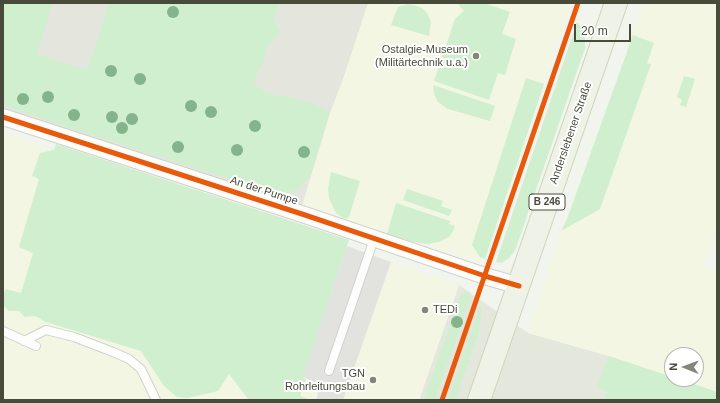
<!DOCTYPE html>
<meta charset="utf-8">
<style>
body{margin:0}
#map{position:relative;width:720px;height:403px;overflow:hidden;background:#f2f4ee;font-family:Helvetica,sans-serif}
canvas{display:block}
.frame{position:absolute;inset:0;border:4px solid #484b39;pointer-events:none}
.north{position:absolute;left:664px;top:347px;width:40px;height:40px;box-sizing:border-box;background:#fff;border:1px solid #b6b7b0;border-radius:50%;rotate:271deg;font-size:11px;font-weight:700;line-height:16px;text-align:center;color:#484b39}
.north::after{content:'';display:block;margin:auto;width:14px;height:18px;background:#848678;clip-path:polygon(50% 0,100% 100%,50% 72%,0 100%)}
.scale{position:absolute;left:574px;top:24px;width:57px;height:18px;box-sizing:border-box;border:2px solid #484b39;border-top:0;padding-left:5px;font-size:12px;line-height:14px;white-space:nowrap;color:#484b39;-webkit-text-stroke:3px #fff;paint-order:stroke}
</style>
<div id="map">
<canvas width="720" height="403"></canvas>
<div class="frame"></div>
<div class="north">N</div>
<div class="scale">20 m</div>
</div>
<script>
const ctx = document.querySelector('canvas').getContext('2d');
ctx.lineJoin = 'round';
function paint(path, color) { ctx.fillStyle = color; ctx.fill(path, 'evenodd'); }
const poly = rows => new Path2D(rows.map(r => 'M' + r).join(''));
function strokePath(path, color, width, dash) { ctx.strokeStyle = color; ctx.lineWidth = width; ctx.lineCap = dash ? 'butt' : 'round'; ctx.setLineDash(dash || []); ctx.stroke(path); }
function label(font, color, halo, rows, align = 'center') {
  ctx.font = font + ' Helvetica,sans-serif'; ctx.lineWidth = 4; ctx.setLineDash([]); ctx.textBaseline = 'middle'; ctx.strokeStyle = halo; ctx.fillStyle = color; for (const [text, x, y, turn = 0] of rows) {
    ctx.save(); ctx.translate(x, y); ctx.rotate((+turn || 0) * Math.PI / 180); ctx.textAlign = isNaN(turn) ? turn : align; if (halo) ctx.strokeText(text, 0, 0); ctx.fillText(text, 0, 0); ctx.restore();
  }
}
paint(poly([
 [459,285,528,333,609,356,672,377,672,379,679,379,717,392,717,400,419,400]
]), '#e4e7dc');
paint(poly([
 [368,3,572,3,483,264,302,206,330,113,343,79],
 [644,3,717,3,717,227,704,267,717,272,717,392,679,379,696,379,696,355,672,355,672,377,609,356,528,333,561,231,567,219],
 [3,133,347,246,459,285,419,400,3,400]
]), '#f2f6e2');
paint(poly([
 [3,3,368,3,343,79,330,113,302,206,3,108]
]), '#e4e6de');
paint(poly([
 [3,3,53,3,37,54,87,70,109,3,279,3,274,20,280,32,266,49,264,62,256,75,254,84,264,91,274,95,288,97,309,102,330,112,310,176,297,190,280,195,57,124,3,105],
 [457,3,484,3,510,12,502,34,516,39,505,75,498,73,489,100,434,81,455,19,464,11],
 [408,4,416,6,422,8,427,13,431,22,429,36,391,25,398,7],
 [577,22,583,29,585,38,585,48,515,251,509,258,501,263,496,262],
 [633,35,654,43,647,63,651,64,600,209,561,231,567,219],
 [684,76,695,79,686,107,680,105,682,100,677,97],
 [526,78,544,84,485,259,480,257,472,245],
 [433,85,495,106,490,121,448,109,438,102,434,94],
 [56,144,349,240,303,378,306,379,300,396,312,400,249,400,229,374,218,391,188,398,177,397,164,386,141,351,46,322,35,316,25,317,19,311,9,311,3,305,3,294,6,289,21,293,33,253,19,247,39,179,32,176,40,153,54,150],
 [331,172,360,181,349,217,345,219,336,213,329,198,328,189],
 [407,189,443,201,441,206,452,210,449,216,403,200],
 [396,203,450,221,449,224,455,226,453,231,449,237,438,242,428,244,413,242,387,234],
 [465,292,468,292,471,296,435,400,424,400,459,299],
 [481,305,481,317,478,335,455,400,448,400],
 [609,356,672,377,672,379,679,379,717,392,717,400,604,400,607,391,597,387]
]), '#d0efcf');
paint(poly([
 [347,246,391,262,343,400,316,400,321,385,303,377]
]), '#e2e3de');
const service = poly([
 [3,331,36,346],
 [24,341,46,330,74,337,113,352,129,359,141,369,156,400],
 [329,371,374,239]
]);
const minor = poly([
 [3,117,305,215,485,276,519,286]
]);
const primary = poly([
 [479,400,616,3]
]);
strokePath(service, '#d0d2cb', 10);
strokePath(minor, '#d0d2cb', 18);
strokePath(primary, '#cfd6bb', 24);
strokePath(service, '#fdfdfc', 8);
strokePath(minor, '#fdfdfc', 16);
strokePath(primary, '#eff2e6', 22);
strokePath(poly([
 [3,117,305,215,485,276,519,286],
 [442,400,578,3]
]), '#e8590c', 5);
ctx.fillStyle = '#83b48c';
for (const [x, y] of [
 [173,12],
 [111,71],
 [140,79],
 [48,97],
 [23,99],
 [191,106],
 [211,112],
 [74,115],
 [112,117],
 [132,119],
 [255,126],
 [122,128],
 [178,147],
 [237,150],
 [304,152],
 [457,322]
]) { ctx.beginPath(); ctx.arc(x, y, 6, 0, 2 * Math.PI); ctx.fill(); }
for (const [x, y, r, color] of [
 [476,56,4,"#848678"],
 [425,310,4,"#848678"],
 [373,380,4,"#848678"]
]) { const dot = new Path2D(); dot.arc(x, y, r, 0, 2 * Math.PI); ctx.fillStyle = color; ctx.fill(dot); strokePath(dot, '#fff', 1.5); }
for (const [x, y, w] of [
 [547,202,36]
]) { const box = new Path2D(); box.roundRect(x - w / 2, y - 8, w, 16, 3); ctx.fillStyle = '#fff'; ctx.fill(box); strokePath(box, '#484b39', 1); }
label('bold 10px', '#484b39', null, [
 ["B 246",547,202]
]);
label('11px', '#484b39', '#fff', [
 ["Ostalgie-Museum",468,50],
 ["(Militärtechnik u.a.)",468,63],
 ["TEDi",433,310,"left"],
 ["TGN",365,374],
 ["Rohrleitungsbau",365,387]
], 'right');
label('11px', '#484b39', '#fff', [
 ["Anderslebener Straße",571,133,-71],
 ["An der Pumpe",264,191,18]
]);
</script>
